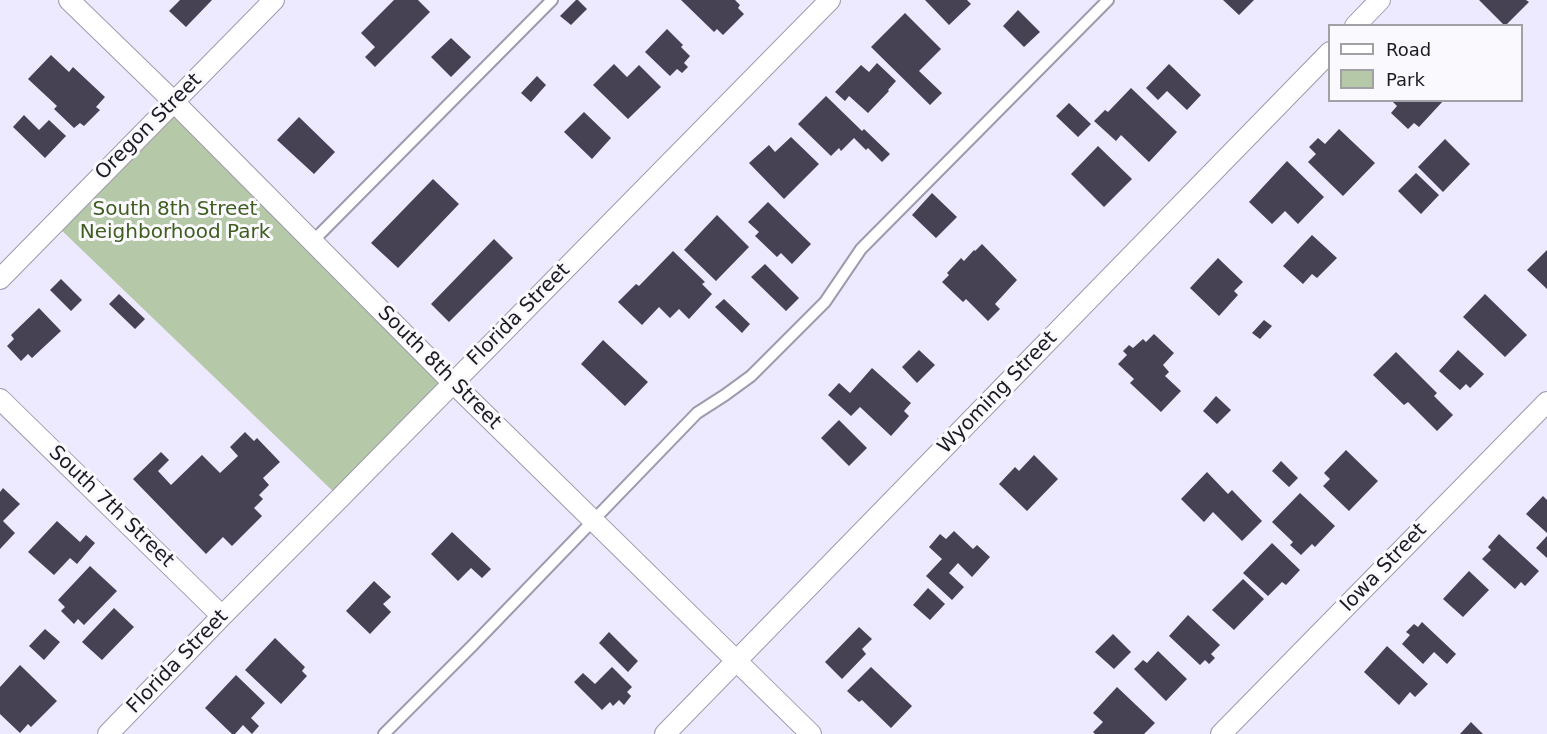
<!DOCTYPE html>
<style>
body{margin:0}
#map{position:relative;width:1547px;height:734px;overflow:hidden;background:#ede9ff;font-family:"DejaVu Sans",sans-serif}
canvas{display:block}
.legend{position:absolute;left:1328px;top:24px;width:195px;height:78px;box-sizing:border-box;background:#faf9fd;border:2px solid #a1a0a5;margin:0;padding:8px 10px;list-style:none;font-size:18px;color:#1c1a22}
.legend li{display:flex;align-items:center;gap:12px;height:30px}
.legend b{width:30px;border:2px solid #a1a0a5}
</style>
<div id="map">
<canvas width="1547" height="734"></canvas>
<ul class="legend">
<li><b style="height:8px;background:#fff"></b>Road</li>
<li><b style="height:16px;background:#b5c8a7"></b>Park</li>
</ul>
</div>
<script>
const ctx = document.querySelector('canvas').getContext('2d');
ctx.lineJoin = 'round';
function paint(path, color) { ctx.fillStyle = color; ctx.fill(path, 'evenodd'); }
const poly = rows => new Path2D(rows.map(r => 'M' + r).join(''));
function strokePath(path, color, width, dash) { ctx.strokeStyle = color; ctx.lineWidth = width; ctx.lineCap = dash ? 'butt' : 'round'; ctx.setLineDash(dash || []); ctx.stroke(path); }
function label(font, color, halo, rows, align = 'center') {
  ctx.font = font + ' "DejaVu Sans",sans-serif'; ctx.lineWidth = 6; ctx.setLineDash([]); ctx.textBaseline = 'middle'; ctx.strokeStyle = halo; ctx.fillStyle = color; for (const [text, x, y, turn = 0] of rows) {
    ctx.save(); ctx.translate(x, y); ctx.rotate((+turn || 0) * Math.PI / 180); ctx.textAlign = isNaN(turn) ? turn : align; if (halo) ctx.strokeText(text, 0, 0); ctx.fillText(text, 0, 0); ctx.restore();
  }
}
paint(poly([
 [174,102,453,383,340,498,54,223]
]), '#b5c8a7');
paint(poly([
 [180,0,212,0,186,27,169,11],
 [394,0,418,0,430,12,375,67,365,57,375,47,361,33],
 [576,0,578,0,587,9,571,25,560,16],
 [681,0,735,0,740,5,738,8,744,14,723,35,717,29,714,32],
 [925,0,967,0,971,4,949,25],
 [1223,0,1254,0,1239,15],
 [1479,0,1526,0,1529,2,1505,26],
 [1018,10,1040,32,1024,47,1003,26],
 [905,13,941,49,919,71,942,93,930,105,871,47],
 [667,29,683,45,681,47,690,56,684,63,688,67,682,73,677,69,670,76,645,52],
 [451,38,471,57,451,77,431,57],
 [51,55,69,72,73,67,105,97,96,107,100,110,84,126,80,123,74,128,54,109,57,106,28,79],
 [877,63,896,81,888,90,889,91,868,113,849,96,845,101,835,92,861,65,869,72],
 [614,64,627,77,639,65,661,87,628,119,593,85],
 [1169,64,1201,95,1187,110,1167,91,1158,100,1146,88],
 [537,76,546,85,531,102,521,93],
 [1131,88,1177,132,1149,162,1121,135,1116,141,1094,121,1105,110,1108,112],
 [826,96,862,131,864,129,890,154,882,162,868,148,866,150,854,138,841,151,839,148,831,156,798,124],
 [1391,100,1444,100,1419,127,1414,123,1408,129,1391,113,1397,106],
 [1069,103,1091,124,1078,137,1056,116],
 [584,112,611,138,592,159,564,132],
 [24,115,39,130,49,120,66,136,45,158,13,127],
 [299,117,335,152,314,174,277,140],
 [1339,129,1375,163,1343,196,1308,162,1316,154,1309,147,1318,138,1325,144],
 [791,137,819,164,784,199,749,163,769,145,775,152],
 [1445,139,1470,164,1443,192,1418,167],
 [1098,146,1132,179,1104,207,1071,174],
 [1287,161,1324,197,1298,224,1285,211,1272,224,1249,202],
 [1416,173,1439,195,1421,214,1398,191],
 [433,179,459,204,398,268,371,243],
 [932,193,957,217,936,238,912,215],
 [768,202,811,244,792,264,781,253,777,257,755,236,759,232,748,222],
 [717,215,749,247,716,281,684,250],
 [1312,235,1337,258,1317,278,1312,274,1303,284,1283,266],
 [494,239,513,258,449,322,431,304],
 [982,244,1017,280,995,304,1000,309,988,321,966,299,963,302,942,282,949,275,947,273,961,258,964,261,974,250,975,251],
 [1547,250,1547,289,1527,270],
 [673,251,705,282,702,284,712,294,689,319,679,309,670,318,659,307,642,325,618,302,636,284,639,286],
 [1218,258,1243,282,1234,291,1238,295,1219,316,1190,288],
 [765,264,799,298,786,311,751,277],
 [61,279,82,300,71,311,50,290],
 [119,294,145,319,135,329,109,304],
 [1485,294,1527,335,1505,357,1463,317],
 [724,299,750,324,742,333,715,307],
 [39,308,61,331,32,358,28,354,21,361,7,346,14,339,11,335],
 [1264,320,1272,326,1260,339,1252,333],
 [1154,334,1174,353,1163,365,1169,372,1165,376,1181,391,1161,412,1130,383,1134,379,1118,364,1127,355,1123,351,1129,345,1133,348,1143,339,1146,342],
 [603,340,648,382,625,406,581,364],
 [919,350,935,365,917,383,902,367],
 [1458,350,1484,374,1470,388,1466,384,1460,390,1439,371],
 [1396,352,1437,393,1434,396,1453,415,1437,431,1408,402,1404,405,1373,375],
 [872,368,911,403,904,411,909,416,891,436,860,407,851,416,828,395,839,383,850,393],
 [1216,396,1231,410,1217,424,1203,411],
 [839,420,867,448,849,466,821,438],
 [245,432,254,441,257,438,280,462,263,478,269,485,259,495,263,499,254,508,262,516,232,546,223,537,206,554,133,479,161,452,169,460,158,471,171,485,202,455,220,473,238,456,230,447],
 [1346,450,1378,481,1349,511,1323,486,1330,479,1324,473],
 [1034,455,1058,479,1027,511,999,484,1015,467,1019,471],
 [1281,461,1298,478,1289,487,1272,471],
 [1207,472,1228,494,1232,490,1262,521,1242,541,1213,512,1204,522,1181,499],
 [3,488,20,504,3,521,15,533,0,549,0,492],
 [1300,493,1335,526,1315,547,1312,544,1301,555,1290,545,1293,542,1272,522],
 [1543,496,1547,500,1547,533,1526,514],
 [57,521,80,542,86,535,95,543,77,564,70,558,54,575,28,552],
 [954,531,973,549,977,545,990,557,972,577,958,563,949,573,964,587,952,600,926,576,942,559,929,547,940,534,946,539],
 [452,532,491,569,482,578,471,568,458,581,431,554],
 [1499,534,1539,571,1525,586,1521,582,1515,589,1482,559,1491,550,1488,547],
 [1547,536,1547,558,1536,548],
 [1272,543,1300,570,1286,585,1282,582,1268,596,1243,573],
 [90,566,117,591,84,625,78,619,74,624,61,611,65,607,58,600],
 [1469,571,1489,590,1463,617,1443,599],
 [1243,579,1264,599,1234,630,1212,610],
 [374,581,391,597,383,604,391,612,370,634,346,611],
 [928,588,945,604,930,620,913,605],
 [114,608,134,627,102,660,82,642],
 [1188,615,1220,645,1211,654,1215,658,1209,664,1205,660,1200,665,1169,636],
 [1422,622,1456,654,1447,664,1434,652,1423,664,1402,644,1410,635,1406,632,1414,624,1418,627],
 [859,627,872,639,862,649,866,654,842,679,825,662],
 [45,629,60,642,44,660,29,646],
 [609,632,638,661,628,672,599,643],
 [1113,634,1131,652,1114,669,1095,652],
 [275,638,305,667,302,671,307,676,281,704,245,670],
 [1387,646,1428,684,1415,697,1410,692,1399,705,1364,672],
 [1158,651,1187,679,1166,701,1134,669,1143,660,1147,663],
 [20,665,57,701,31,727,28,724,20,733,0,714,0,687],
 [612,667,632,687,627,692,631,696,624,705,619,700,613,706,610,702,602,710,574,682,583,673,595,684],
 [871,667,912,706,891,728,862,700,859,702,847,691],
 [236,675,265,703,251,718,259,726,252,734,243,725,235,734,232,734,205,708],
 [1117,687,1155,723,1144,734,1095,734,1093,732,1103,722,1093,713],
 [1471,722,1483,734,1460,734]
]), '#464253');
const service = poly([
 [313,241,552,0],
 [384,734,473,645,697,413,725,395,751,376,825,302,861,249,1108,0]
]);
const minor = poly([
 [69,0,174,102,453,383,811,734],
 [1355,26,1380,0],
 [0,279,274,0],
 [0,399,222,616],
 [108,734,222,616,340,498,830,0],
 [665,734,1330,52],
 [1221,734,1547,402]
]);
strokePath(service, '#9e9aae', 14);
strokePath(minor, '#9e9aae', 22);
strokePath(service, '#fff', 10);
strokePath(minor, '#fff', 20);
label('20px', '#1c1a22', '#faf9fd', [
 ["Oregon Street",149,127,-45],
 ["Florida Street",519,315,-45],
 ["South 8th Street",439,368,45],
 ["Wyoming Street",998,393,-46],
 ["South 7th Street",111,507,44],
 ["Iowa Street",1384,568,-46],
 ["Florida Street",178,662,-46]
]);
label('20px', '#3e5d1e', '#faf9fd', [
 ["South 8th Street",175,210],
 ["Neighborhood Park",175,233]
]);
</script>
